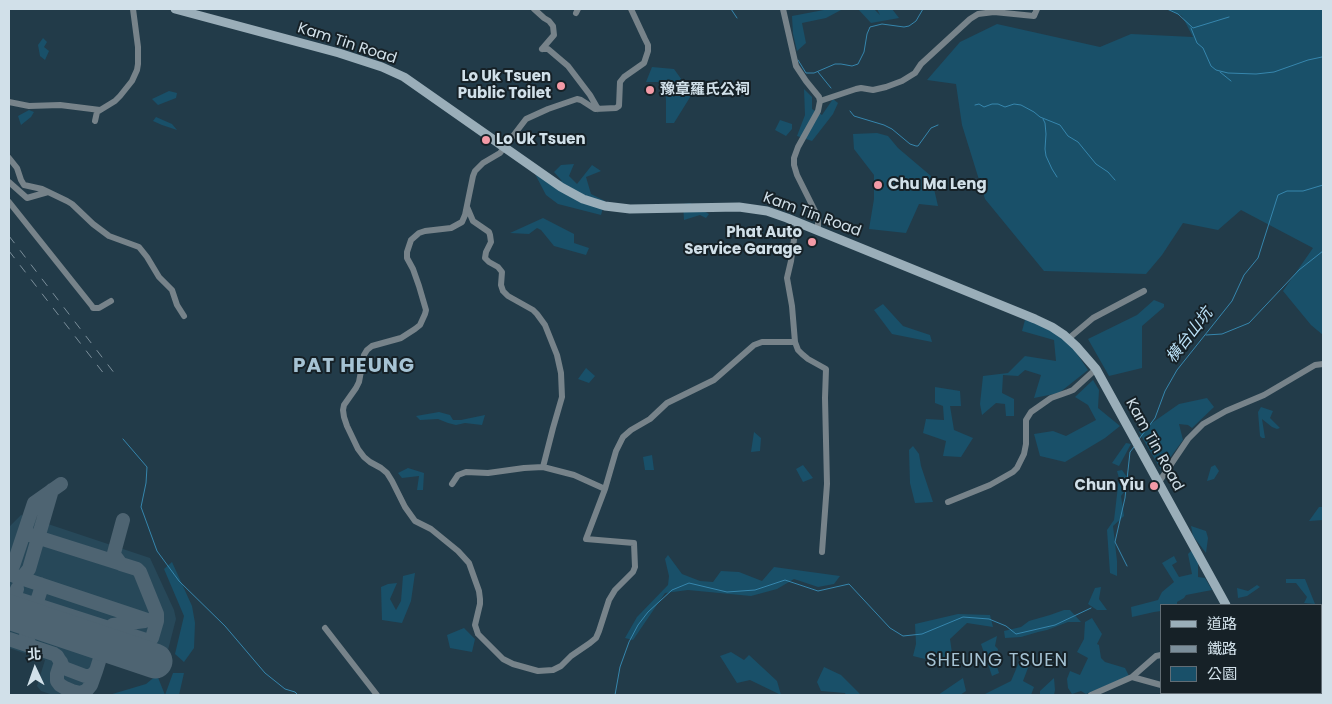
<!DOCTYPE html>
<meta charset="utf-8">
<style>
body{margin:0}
#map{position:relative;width:1332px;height:704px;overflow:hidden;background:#223b49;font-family:Poppins,"Noto Sans TC",sans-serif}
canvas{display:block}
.frame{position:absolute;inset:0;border:10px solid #d1e0e9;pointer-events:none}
.legend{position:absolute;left:1160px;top:604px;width:162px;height:90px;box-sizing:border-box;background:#162127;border:1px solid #616d75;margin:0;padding:6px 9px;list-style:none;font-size:15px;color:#d1e0e9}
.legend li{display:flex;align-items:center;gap:10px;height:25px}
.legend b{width:25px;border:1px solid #616d75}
.north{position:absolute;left:10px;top:644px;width:50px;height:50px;-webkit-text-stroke:4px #162127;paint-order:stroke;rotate:357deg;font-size:14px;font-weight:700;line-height:20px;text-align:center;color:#d1e0e9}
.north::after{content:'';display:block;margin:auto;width:18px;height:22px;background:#d1e0e9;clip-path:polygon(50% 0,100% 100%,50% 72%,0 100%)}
</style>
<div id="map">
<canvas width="1332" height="704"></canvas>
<div class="frame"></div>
<ul class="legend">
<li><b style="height:6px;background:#9aaeb9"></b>道路</li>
<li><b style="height:6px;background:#7b8e9a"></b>鐵路</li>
<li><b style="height:14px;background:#195069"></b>公園</li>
</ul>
<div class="north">北</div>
</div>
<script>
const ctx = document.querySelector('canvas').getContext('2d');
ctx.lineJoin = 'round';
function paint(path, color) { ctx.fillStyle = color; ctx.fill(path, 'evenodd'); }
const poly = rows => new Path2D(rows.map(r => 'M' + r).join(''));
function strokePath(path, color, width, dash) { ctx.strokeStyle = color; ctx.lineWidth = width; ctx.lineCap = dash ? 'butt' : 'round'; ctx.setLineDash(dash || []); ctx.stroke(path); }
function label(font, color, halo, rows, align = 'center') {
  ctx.font = font + ' Poppins,"Noto Sans TC",sans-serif'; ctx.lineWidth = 4; ctx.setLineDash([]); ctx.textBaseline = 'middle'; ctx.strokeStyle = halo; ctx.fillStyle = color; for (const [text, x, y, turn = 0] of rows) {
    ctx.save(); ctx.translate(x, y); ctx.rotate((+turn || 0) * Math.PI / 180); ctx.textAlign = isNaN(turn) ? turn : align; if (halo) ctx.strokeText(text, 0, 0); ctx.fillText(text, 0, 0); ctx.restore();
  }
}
paint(poly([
 [21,515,150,558,174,610,176,619,168,650,9,598,9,527],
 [1321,610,1323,610,1323,686,1321,684],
 [9,629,106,661,91,695,53,695,41,691,37,686,45,660,9,648]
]), '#274859');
paint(poly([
 [829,9,841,10,826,18,802,23,806,43,797,51,793,34,792,16],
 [858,9,874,9,880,15,877,9,892,9,899,18,871,23],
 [1168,9,1323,9,1323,335,1311,325,1283,291,1313,248,1241,210,1218,230,1183,223,1162,255,1146,274,1044,271,985,199,962,125,956,84,927,80,960,42,997,24,1100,47,1131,34,1193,37,1182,16],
 [43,38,47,42,44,47,49,51,45,60,40,56,38,45],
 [652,67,674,69,692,94,674,123,666,123,666,98,658,82,646,82],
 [804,89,812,97,812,109,822,115,833,99,838,103,833,114,812,141,797,136,805,115],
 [169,91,177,93,176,98,158,105,152,99],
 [29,110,34,112,31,117,21,125,18,116],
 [156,117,172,124,177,130,162,125,153,121],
 [780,120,792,124,792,129,786,136,775,130],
 [877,133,888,136,898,148,931,176,938,206,919,204,906,233,869,229,874,199,874,175,854,149,853,134],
 [574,164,569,176,577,184,592,165,601,171,586,177,591,194,605,201,601,215,558,204,546,195,534,172,562,181,554,172,561,165],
 [690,203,709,214,706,218,700,215,684,220,683,204],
 [543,218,574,234,574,243,589,248,586,255,554,246,541,230,537,228,529,234,510,233],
 [1154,300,1164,304,1164,307,1142,326,1142,368,1109,376,1088,339,1137,315],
 [883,304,903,326,930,335,932,342,892,334,874,310],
 [1025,320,1046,323,1069,342,1088,370,1059,393,1034,398,1041,375,1025,370,1018,376,1003,375,1002,393,1014,399,1014,416,1006,416,1005,404,996,403,982,415,980,404,983,376,1008,373,1025,356,1056,361,1054,340,1022,331],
 [586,368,595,376,589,383,578,379],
 [1093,380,1099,390,1098,408,1120,426,1105,438,1065,462,1040,456,1034,434,1053,431,1066,436,1096,420,1088,405,1075,397],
 [935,387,960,391,961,406,950,406,954,430,973,438,961,457,943,456,946,441,923,433,926,419,944,420,943,406,935,403],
 [1207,398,1214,407,1192,428,1188,425,1179,424,1183,440,1161,470,1139,432,1179,404],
 [1261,407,1273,411,1270,418,1280,428,1277,429,1272,427,1262,419,1265,438,1262,438,1260,436,1258,412],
 [439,412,450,415,453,420,461,420,485,415,482,425,465,423,456,425,448,423,438,419,420,420,416,416],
 [754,432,761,438,760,451,751,452],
 [1126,443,1131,444,1119,466,1112,463],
 [913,446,919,454,921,466,933,502,915,503,910,483,909,450],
 [652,455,654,470,645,470,643,457],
 [803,465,813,478,803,482,796,469],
 [1215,465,1219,471,1214,479,1207,481,1211,467],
 [408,468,424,473,423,490,417,490,419,476,402,478,398,473],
 [1122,470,1131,483,1121,496,1124,516,1113,526,1117,561,1117,576,1110,573,1107,530,1114,520,1119,478,1117,471],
 [1319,507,1323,507,1323,520,1309,521],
 [1191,526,1206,531,1208,538,1206,553,1193,536],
 [1192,550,1198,562,1198,577,1205,578,1212,590,1186,595,1184,598,1177,602,1177,605,1161,605,1161,611,1154,612,1132,617,1131,607,1158,600,1162,592,1174,582,1162,563,1174,556,1177,562,1172,565,1179,577,1192,574,1188,554],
 [668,555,682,574,700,581,713,582,721,571,739,572,762,581,774,567,840,576,834,584,818,587,794,579,777,589,751,596,688,590,665,593,633,640,625,638,637,617,668,585,669,576,665,559],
 [172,562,192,606,195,623,194,648,184,662,175,654,184,616,164,569],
 [415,573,411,601,402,623,382,620,381,587,388,584,397,583,390,599,396,610,401,601,403,576],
 [1286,579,1305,579,1315,604,1304,603,1307,597,1296,583,1286,583],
 [1257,585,1260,587,1247,596,1238,598,1237,588,1248,591],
 [1101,587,1099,599,1107,610,1097,610,1088,604,1095,588],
 [1064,610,1070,610,1081,622,1068,622,1047,630,1038,632,1021,637,1005,638,1004,631,1021,627,1029,621,1050,615],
 [958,614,990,615,993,627,967,623,950,639,953,660,941,663,913,656,916,644,915,624],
 [1092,618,1102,634,1097,644,1099,645,1101,658,1105,662,1125,668,1129,676,1086,694,1081,691,1072,694,1068,688,1067,679,1070,671,1080,675,1088,658,1077,652,1084,639,1085,622],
 [464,628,475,639,472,652,450,648,447,635],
 [997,636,995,646,998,649,997,656,994,657,999,673,992,676,981,644],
 [731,652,744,660,749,655,777,681,781,695,750,680,737,683,720,656],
 [1023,653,1031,660,1023,681,1034,687,1031,695,983,695,1011,681],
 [824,667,841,675,861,695,846,695,845,693,821,691,817,682],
 [173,673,184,673,179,695,165,695],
 [157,675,165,695,109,695,146,684],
 [963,678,966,691,960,695,938,695],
 [1054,678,1055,690,1054,695,1040,695,1040,691]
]), '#195069');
strokePath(poly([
 [731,9,737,18],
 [1167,9,1178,14,1193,28,1229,17],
 [1191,28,1197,43,1203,48,1211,66,1216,70,1228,73,1256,74,1274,72,1308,60,1322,57],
 [798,60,806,73,814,73,835,64,841,64,852,66,858,64,864,52,867,34,870,27,882,24,904,27,909,26,916,21,923,9],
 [818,72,831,88],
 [1220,72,1231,81],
 [975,105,979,104,984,107,992,104,998,104,1005,107,1014,104,1021,105,1034,112,1040,117,1060,125,1068,136,1078,142,1096,164,1108,172,1115,180],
 [850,111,854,116,884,125,892,129,910,144,916,146,918,146,931,128,938,125],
 [1043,119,1045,123,1046,134,1045,149,1046,156,1052,169,1057,177],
 [1206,335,1222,334,1249,323,1299,270,1323,251],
 [123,439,147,467,146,483,141,507,157,551,179,581,225,626,265,673,285,689,295,692,298,695],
 [1139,439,1155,418,1165,391,1177,370,1232,301,1244,275,1258,258,1278,195,1287,191,1303,191,1323,185],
 [1127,566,1115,542,1125,498,1130,452,1134,447],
 [615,695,620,667,629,642,638,625,648,612,672,590,689,583,727,592,755,590,785,580,818,591,849,584,890,628,903,636,922,634,963,617,989,619,1006,626,1016,634,1055,625,1091,608]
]), '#3686ad', 1);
strokePath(poly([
 [24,533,122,564],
 [9,569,13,566,34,503,61,484],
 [9,574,147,620,157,621,157,614,140,572,137,569,121,564,115,556,114,553,123,520],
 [19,581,29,569,52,490],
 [9,596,149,641,152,638,157,621],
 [9,615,17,589],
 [65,631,97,627],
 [9,639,54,654,57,656,64,668,85,676,91,676,96,671,102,652,102,640,108,628,113,625,145,621],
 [30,645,26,636,41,589,40,584],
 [61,662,57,674,57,681,60,685,65,688,72,691,80,693,86,691,91,685,96,671]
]), '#4e6472', 14);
strokePath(poly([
 [9,612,155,661]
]), '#4e6472', 35);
strokePath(poly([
 [534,9,544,18,549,21,553,26,554,35,542,49],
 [631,9,645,39,648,45,648,51,644,63,624,77,620,82,619,106,616,108,595,109,581,100,577,99,548,109,526,119,500,153,483,163,475,171,473,176,465,215,462,222,451,228,425,231,419,233,411,240,407,252,407,258,413,269,419,286,426,310,425,314,420,325,415,329,401,338,372,346,367,350,364,355,359,382,356,388,344,405,343,410,344,417,347,426,358,449,364,457,370,462,381,468,387,473,392,481,405,507,415,521,431,529,458,551,469,563,479,591,480,599,480,604,475,625,478,634,503,659,513,664,538,671,553,670,561,666,571,656,590,643,596,638,599,631,609,600,615,590,633,572,635,567,634,543,586,539,605,489,616,451,623,437,631,430,650,419,667,403,714,380,754,345,762,342,795,342],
 [783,9,796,66,806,81,819,97,820,101,818,111,798,147,794,158,794,165,797,175,818,217,818,230],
 [576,13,578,9],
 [542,49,548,49,568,66,590,95,598,109],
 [820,101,856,89,861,88,873,90,886,87,902,81,915,73,921,64,970,19,978,14,994,12,1034,16,1037,9],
 [9,102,29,106,60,105,100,110],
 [95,121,97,112,115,101,120,96,132,81,137,70,138,64,138,47,133,9],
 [9,158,17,168,21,180,24,185,42,189,67,201,72,204,93,224,109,236,139,247,147,257,159,277,172,290,177,305,184,316],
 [9,182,27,198,48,192],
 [9,202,92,306,93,308,99,308,111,301],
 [467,207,473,221,489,232,490,235,491,242,486,252,485,258,489,262,498,267,502,272,501,285,503,291,508,296,533,310,537,314,545,325,557,355,561,373,562,397,553,428,543,467],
 [798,222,795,232,791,261,787,278,792,306,795,342,798,350,802,354,808,359,826,369,825,398,827,484,822,552],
 [1068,339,1093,318,1144,291],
 [1159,482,1188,439,1203,424,1226,411,1264,395,1315,365,1323,364],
 [452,484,458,475,466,472,488,473,524,468,543,467,574,475,605,489],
 [948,502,990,485,1013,472,1017,468,1024,454,1026,444,1026,420,1031,412,1051,398,1068,392,1073,390,1096,369],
 [1321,608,1323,608],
 [325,628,377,695],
 [1132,677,1161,685],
 [1180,693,1186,695],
 [1091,695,1132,677,1156,656,1161,655]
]), '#77838a', 6);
strokePath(poly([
 [175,9,339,53,382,67,404,77,561,187,583,199,605,206,630,209,739,207,767,211,787,218,1035,319,1052,327,1064,335,1076,346,1096,369,1226,605],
 [1275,693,1277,695]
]), '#9aaeb9', 9);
strokePath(poly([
 [9,236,115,374],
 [9,251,108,379]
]), '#7b8e9a', 1, [9, 9]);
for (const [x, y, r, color] of [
 [561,86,5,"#f49aa6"],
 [650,90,5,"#f49aa6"],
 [486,140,5,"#f49aa6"],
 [878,185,5,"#f49aa6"],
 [812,242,5,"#f49aa6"],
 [1154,486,5,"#f49aa6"]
]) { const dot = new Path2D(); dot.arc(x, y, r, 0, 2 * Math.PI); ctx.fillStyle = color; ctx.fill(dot); strokePath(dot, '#162127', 2); }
label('15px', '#d1e0e9', '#162127', [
 ["Kam Tin Road",347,44,18],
 ["Kam Tin Road",812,215,20],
 ["Kam Tin Road",1154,445,61]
]);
label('bold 15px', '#d1e0e9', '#162127', [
 ["Lo Uk Tsuen",551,77],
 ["Public Toilet",551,94],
 ["豫章羅氏公祠",660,90,"left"],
 ["Lo Uk Tsuen",496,140,"left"],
 ["Chu Ma Leng",888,185,"left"],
 ["Phat Auto",802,233],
 ["Service Garage",802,250],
 ["Chun Yiu",1144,486]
], 'right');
label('italic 16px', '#bce3f9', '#162127', [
 ["橫台山坑",1190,336,-52]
]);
ctx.letterSpacing = '1px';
label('18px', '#a6c3d4', '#162127', [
 ["SHEUNG TSUEN",997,661]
]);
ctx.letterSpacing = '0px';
ctx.letterSpacing = '1px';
label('bold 20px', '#a6c3d4', '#162127', [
 ["PAT HEUNG",354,367]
]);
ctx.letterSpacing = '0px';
</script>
